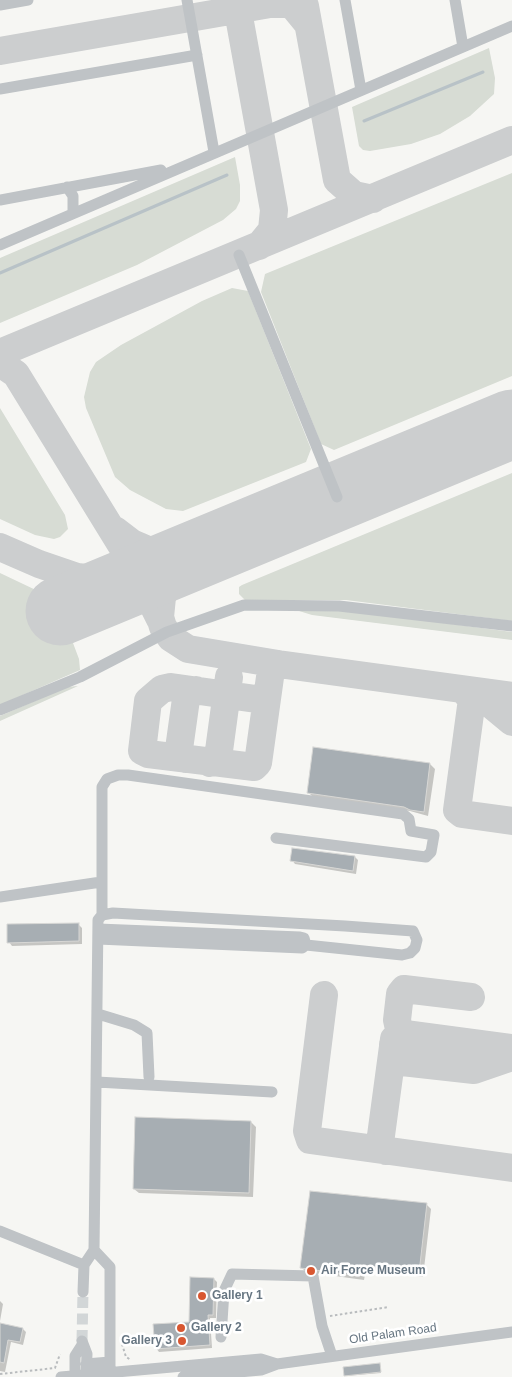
<!DOCTYPE html>
<style>
body{margin:0}
canvas{display:block;background:#f6f6f3}
</style>
<canvas width="512" height="1377"></canvas>
<script>
const ctx = document.querySelector('canvas').getContext('2d');
ctx.lineJoin = 'round';
function paint(path, color) { ctx.fillStyle = color; ctx.fill(path, 'evenodd'); }
const poly = rows => new Path2D(rows.map(r => 'M' + r).join(''));
function strokePath(path, color, width, dash) { ctx.strokeStyle = color; ctx.lineWidth = width; ctx.lineCap = dash ? 'butt' : 'round'; ctx.setLineDash(dash || []); ctx.stroke(path); }
function label(font, color, halo, rows, align = 'center') {
  ctx.font = font + ' Arial,sans-serif'; ctx.lineWidth = 5; ctx.setLineDash([]); ctx.textBaseline = 'middle'; ctx.strokeStyle = halo; ctx.fillStyle = color; for (const [text, x, y, turn = 0] of rows) {
    ctx.save(); ctx.translate(x, y); ctx.rotate((+turn || 0) * Math.PI / 180); ctx.textAlign = isNaN(turn) ? turn : align; if (halo) ctx.strokeText(text, 0, 0); ctx.fillText(text, 0, 0); ctx.restore();
  }
}
paint(poly([
 [489,48,495,78,494,94,470,116,440,134,411,144,370,151,363,150,359,146,352,107],
 [235,157,240,185,240,201,236,209,223,220,137,265,0,323,0,258],
 [512,173,512,376,334,450,321,444,261,292,265,274],
 [232,288,248,291,311,449,306,462,183,511,166,509,130,490,115,477,86,408,84,397,90,372,96,362,121,345,202,301],
 [0,408,65,515,68,529,60,537,54,539,35,535,0,519],
 [512,473,512,621,346,600,245,600,239,594,239,587,242,585],
 [0,573,40,592,50,588,73,643,79,659,80,670,0,705],
 [345,610,512,632,512,640,312,615,299,611],
 [78,686,0,721,0,716,67,687]
]), '#d7dcd4');
paint(poly([
 [430,764,435,769,428,816,410,811,313,797,308,792],
 [293,849,355,857,358,860,356,874,295,864,292,860],
 [78,924,82,928,82,944,12,946,9,942],
 [251,1122,256,1127,253,1197,139,1193,134,1189],
 [427,1205,431,1209,423,1277,366,1269,364,1280,306,1272,302,1268],
 [214,1279,217,1282,216,1318,210,1318,212,1348,159,1352,156,1348,190,1323],
 [0,1301,3,1304,0,1321],
 [0,1324,23,1329,26,1332,23,1345,11,1342,5,1372,0,1371],
 [380,1366,381,1373,345,1376]
]), '#0003');
strokePath(poly([
 [364,121,483,72],
 [0,273,227,175]
]), '#b8c2c7', 3);
strokePath(poly([
 [236,0,274,210,272,230,259,246],
 [305,6,337,180,354,195,373,199],
 [0,51,270,4,287,4,294,7,308,24],
 [0,353,512,140],
 [0,363,16,374,131,561,160,619],
 [115,530,132,543,153,552,175,555,203,551],
 [0,547,39,564,77,577,104,580,153,573],
 [204,551,174,572,162,597,160,617,163,627,171,638,188,649,278,664,512,696],
 [464,691,472,699,457,810,462,814,512,821],
 [267,692,264,696,256,699,171,687,162,689,148,701,142,751,148,754,254,767,258,763,271,670,278,664],
 [474,693,483,698,512,722],
 [186,759,180,756,179,749,186,699,190,691,196,690],
 [210,763,218,758,229,677],
 [324,995,307,1131,310,1140,512,1168],
 [471,997,404,989,400,994,397,1020,399,1029,405,1034,512,1048],
 [405,1034,398,1038,393,1045,396,1056,402,1062,474,1070,512,1057],
 [386,1151,382,1149,380,1143,394,1039]
]), '#cccecf', 28);
strokePath(poly([
 [60,611,512,424]
]), '#cccecf', 69);
const building = poly([
 [313,747,430,763,424,812,410,810,404,807,307,793,313,747],
 [292,848,355,856,353,871,290,861,292,848],
 [79,923,79,941,7,943,7,924,79,923],
 [135,1117,251,1121,249,1193,133,1189,135,1117],
 [310,1191,427,1203,419,1273,361,1265,360,1276,300,1268,310,1191],
 [190,1277,214,1278,213,1315,208,1315,210,1345,155,1349,153,1324,189,1322,190,1277],
 [0,1323,23,1328,20,1342,8,1340,4,1363,0,1362,0,1323],
 [380,1363,381,1372,344,1376,343,1367,380,1363]
]);
paint(building, '#a7aeb3');
strokePath(building, '#d7d7d5', 1);
strokePath(poly([
 [82,1341,83,1292]
]), '#d2d6d7', 11, [11, 5.5]);
strokePath(poly([
 [330,1316,389,1307],
 [122,1344,126,1357,131,1360],
 [0,1374,55,1368,60,1354]
]), '#b9bcbe', 2, [2.5, 2.5]);
strokePath(poly([
 [187,0,214,152],
 [345,0,361,90],
 [455,0,463,47],
 [0,5,28,0],
 [0,89,197,55],
 [67,187,73,196,73,213],
 [0,200,161,170],
 [0,245,512,26],
 [239,255,337,497],
 [0,710,80,677,167,632,244,605,339,606,512,626],
 [0,897,101,882],
 [102,915,102,787,107,779,118,775,128,775,403,814,409,819,411,831,434,835,431,852,426,857,276,838],
 [98,939,302,948,306,945,304,938,300,937,98,929],
 [98,1014,134,1025,147,1033,149,1077],
 [97,1082,272,1092],
 [0,1231,84,1265],
 [94,1250,110,1267,110,1377],
 [83,1292,84,1265,94,1250,98,920,102,915,113,913,345,926,413,931,417,940,415,948,410,953,402,955,306,945],
 [221,1337,224,1291,232,1274,313,1276,322,1326,332,1356],
 [82,1341,87,1354,86,1377],
 [86,1364,110,1362],
 [61,1377,261,1359,277,1364],
 [75,1377,75,1356,82,1345],
 [183,1377,261,1370,277,1364,512,1332]
]), '#bfc3c6', 11);
for (const [x, y, r, color] of [
 [311,1271,5,"#d85731"],
 [202,1296,5,"#d85731"],
 [181,1328,5,"#d85731"],
 [182,1341,5,"#d85731"]
]) { const dot = new Path2D(); dot.arc(x, y, r, 0, 2 * Math.PI); ctx.fillStyle = color; ctx.fill(dot); strokePath(dot, '#fff', 2); }
label('bold 12px', '#677682', '#fff', [
 ["Air Force Museum",321,1271],
 ["Gallery 1",212,1296],
 ["Gallery 2",191,1328],
 ["Gallery 3",172,1341,"right"]
], 'left');
label('12px', '#677682', '#fff', [
 ["Old Palam Road",393,1334,-8]
]);
</script>
